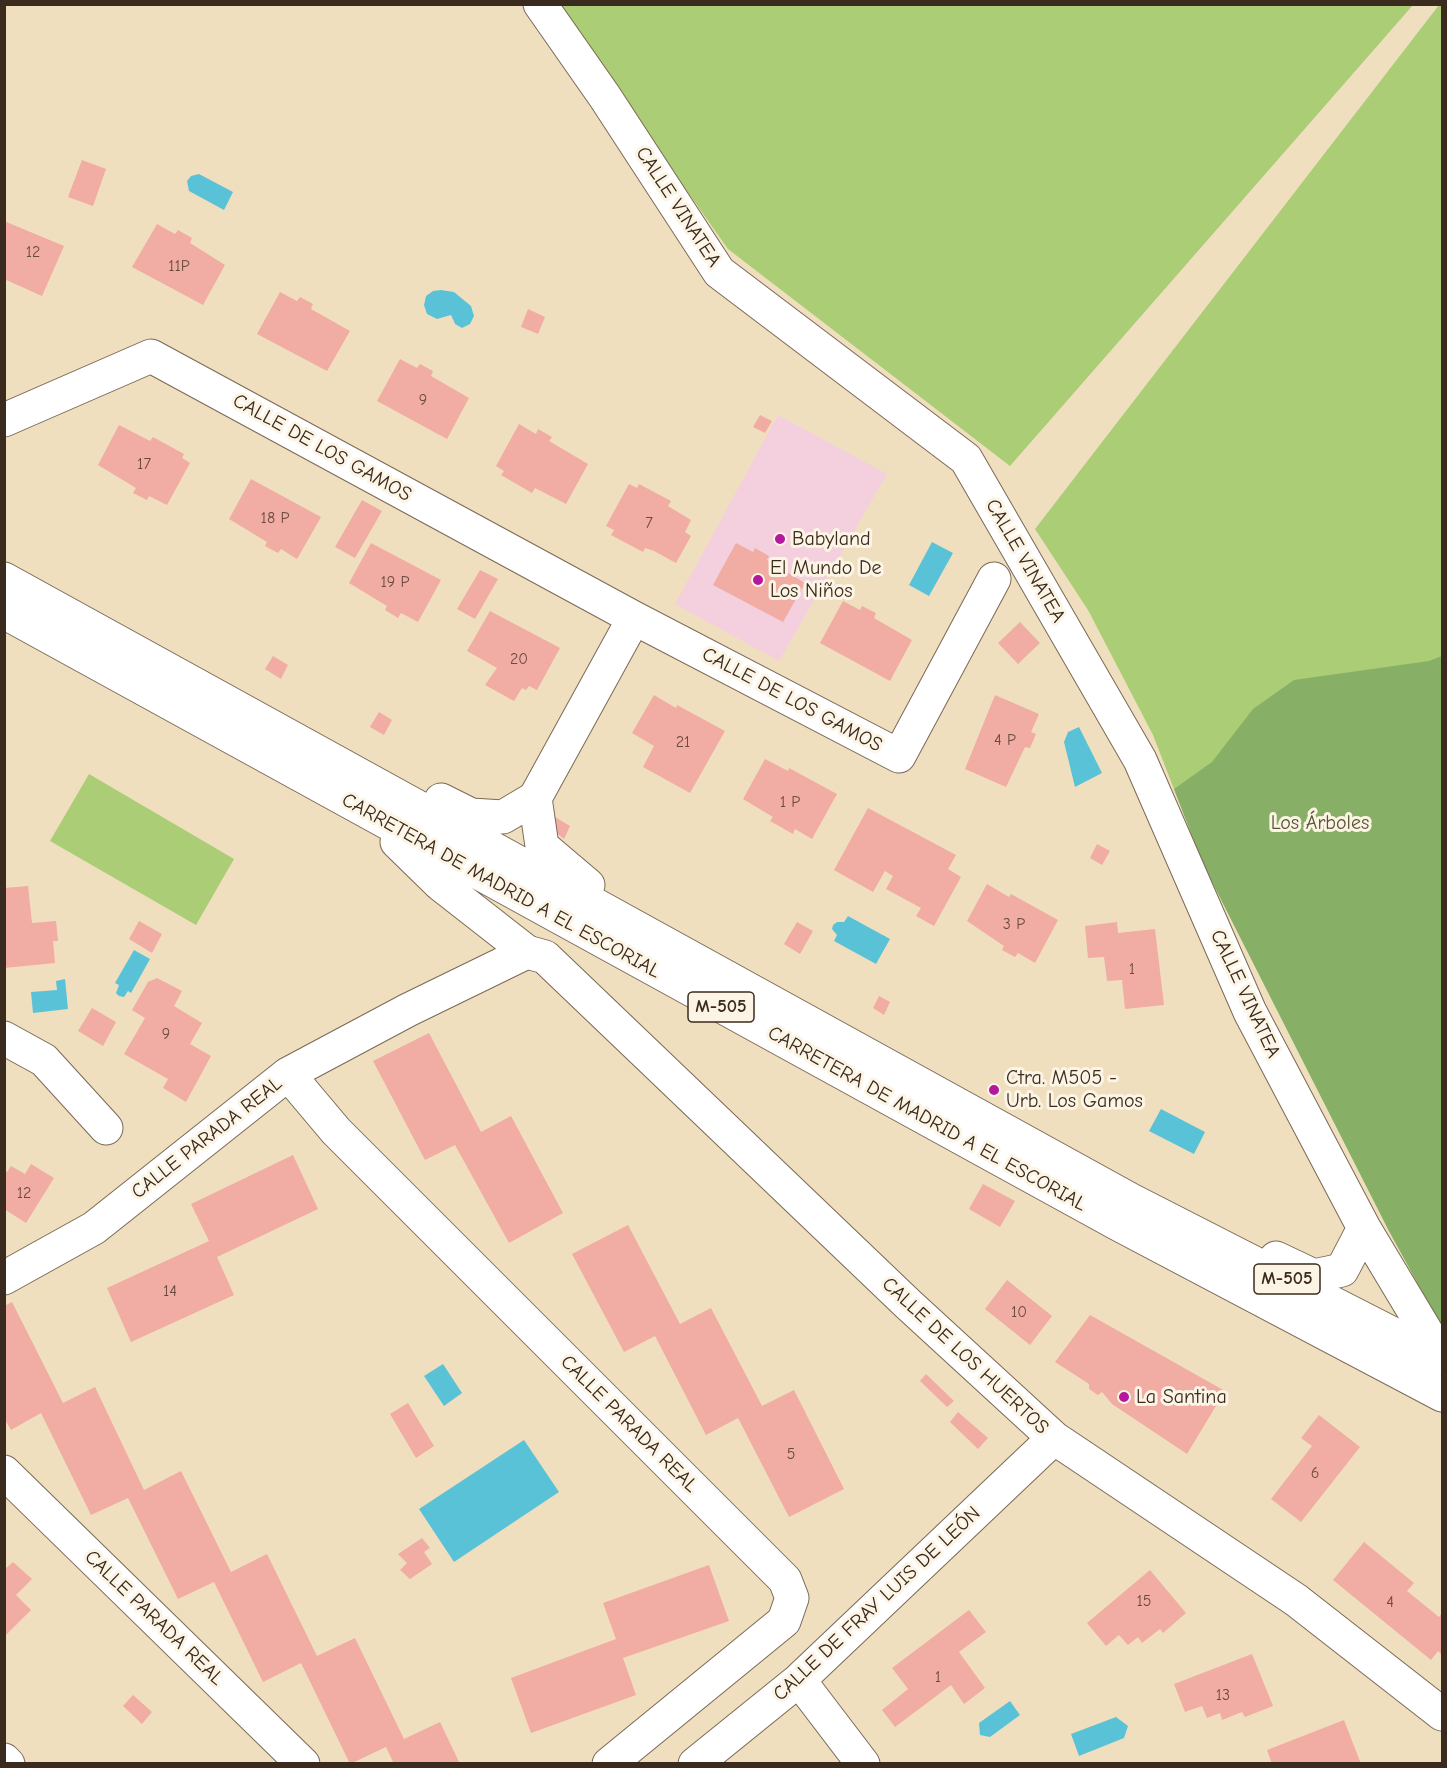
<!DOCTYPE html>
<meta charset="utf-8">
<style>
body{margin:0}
#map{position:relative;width:1447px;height:1768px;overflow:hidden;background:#f0dfbf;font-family:"Comic Neue",sans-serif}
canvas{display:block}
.frame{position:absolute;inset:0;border:6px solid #3b2a1e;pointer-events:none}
</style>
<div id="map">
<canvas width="1447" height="1768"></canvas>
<div class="frame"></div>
</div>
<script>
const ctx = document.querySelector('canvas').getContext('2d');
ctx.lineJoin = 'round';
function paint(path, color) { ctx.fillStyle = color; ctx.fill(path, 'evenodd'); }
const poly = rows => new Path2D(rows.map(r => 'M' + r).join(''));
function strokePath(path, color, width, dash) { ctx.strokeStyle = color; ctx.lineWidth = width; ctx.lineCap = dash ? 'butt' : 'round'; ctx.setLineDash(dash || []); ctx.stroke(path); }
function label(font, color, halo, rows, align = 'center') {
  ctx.font = font + ' "Comic Neue",sans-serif'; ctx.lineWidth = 6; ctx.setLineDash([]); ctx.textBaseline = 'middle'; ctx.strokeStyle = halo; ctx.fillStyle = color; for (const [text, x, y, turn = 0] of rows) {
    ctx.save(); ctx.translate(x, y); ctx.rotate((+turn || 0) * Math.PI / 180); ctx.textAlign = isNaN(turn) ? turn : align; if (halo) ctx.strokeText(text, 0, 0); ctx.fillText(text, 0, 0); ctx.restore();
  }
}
paint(poly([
 [778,415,887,474,779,661,675,604]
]), '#f4cfde');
paint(poly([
 [555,5,1413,5,1010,466,728,249],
 [1439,5,1442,5,1442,1328,1389,1231,1203,864,1153,735,1088,610,1035,529],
 [89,774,234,859,196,925,50,841]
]), '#aacd75');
paint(poly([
 [1442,656,1442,1328,1389,1231,1203,864,1174,789,1212,762,1253,709,1294,680,1429,661]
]), '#87b066');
paint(poly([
 [199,174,233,192,224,210,189,191,187,181,191,176],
 [441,290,454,292,471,306,474,316,470,324,462,328,455,324,451,315,437,319,427,314,424,305,426,296,433,291],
 [932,542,953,553,929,596,909,585],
 [1079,727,1102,773,1075,787,1064,742,1068,732],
 [848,916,890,939,876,964,834,941,837,935,832,929,833,925,837,922,844,922],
 [134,950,150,959,131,993,128,991,124,997,119,996,116,993,119,985,115,983],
 [65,979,68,1009,33,1013,31,992,57,990,56,981],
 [1161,1109,1205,1132,1194,1154,1149,1131],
 [443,1364,462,1393,444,1406,424,1376],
 [524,1440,559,1492,454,1562,419,1509],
 [1010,1701,1020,1715,990,1737,980,1735,979,1723],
 [1116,1717,1128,1726,1124,1738,1079,1756,1071,1734]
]), '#5ac2d7');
paint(poly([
 [82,160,106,169,93,206,68,197],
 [4,221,64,246,42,296,4,279],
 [157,224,175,234,178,230,192,238,190,243,225,265,203,305,132,267],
 [280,292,297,301,300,297,313,304,311,309,350,331,327,371,257,334],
 [528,309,545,317,538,334,521,327],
 [400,359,417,368,420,364,433,371,431,376,469,398,447,439,377,401],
 [760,415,772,421,765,433,753,427],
 [519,424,536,434,538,429,552,437,549,441,588,464,566,504,535,488,532,493,501,475,504,471,496,466],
 [119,425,150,441,153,437,184,454,182,458,190,463,167,505,149,496,147,500,133,493,136,488,98,465],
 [251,479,321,517,297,559,281,549,278,553,265,546,267,542,229,519],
 [629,484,637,488,639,484,671,501,668,506,691,520,685,532,691,536,676,563,654,551,645,548,643,552,611,535,614,530,606,526],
 [362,500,382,511,355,558,335,547],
 [371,543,441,580,418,622,401,613,398,618,385,610,387,606,349,583],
 [736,543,753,552,755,548,769,556,767,560,805,583,783,622,713,585],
 [480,570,498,579,475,619,457,609],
 [843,601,860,610,862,606,876,613,874,618,912,640,890,681,820,643],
 [490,611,560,648,537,690,529,686,526,690,522,688,514,701,485,685,497,668,467,651],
 [1020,622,1040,643,1018,664,998,643],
 [273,656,288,665,281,679,265,669],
 [654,695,676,708,677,705,725,731,690,793,643,767,654,746,632,733],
 [995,695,1039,714,1031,732,1036,734,1030,748,1025,747,1006,787,965,769],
 [379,712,392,720,384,735,370,727],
 [765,759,788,771,789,768,837,794,812,839,795,829,793,834,770,821,773,817,743,799],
 [868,808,956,855,948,869,961,877,934,926,916,916,921,908,886,889,893,876,885,871,873,892,834,870],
 [555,817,570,826,564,839,554,831],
 [1097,844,1110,851,1102,865,1090,858],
 [987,884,1009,897,1011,894,1058,920,1035,963,1018,953,1015,957,1002,950,1004,946,967,921],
 [28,886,32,923,56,921,58,941,53,941,55,963,4,968,4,888],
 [139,921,162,934,152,953,129,939],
 [797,922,813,931,800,954,784,944],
 [1117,922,1118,933,1155,929,1164,1005,1125,1009,1122,980,1107,981,1104,957,1088,958,1085,926],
 [157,978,182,991,174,1006,202,1023,190,1044,211,1056,186,1102,163,1088,168,1079,124,1054,145,1018,132,1010,148,982],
 [879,996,890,1002,884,1015,873,1008],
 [92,1008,116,1022,103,1046,78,1031],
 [429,1033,481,1132,511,1116,563,1213,509,1243,455,1145,425,1160,373,1061],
 [293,1155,318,1209,217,1257,234,1295,131,1342,107,1288,209,1241,191,1204],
 [31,1164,54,1178,26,1223,4,1209,4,1170,7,1172,11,1166,25,1174],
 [983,1184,1015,1201,1000,1227,969,1209],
 [628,1225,680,1324,711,1308,762,1406,794,1390,844,1489,789,1517,738,1418,706,1435,655,1336,624,1352,572,1254],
 [1007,1280,1052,1316,1030,1345,985,1309],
 [12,1302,63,1403,95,1387,144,1490,181,1471,231,1572,267,1554,317,1656,355,1638,404,1739,440,1722,460,1764,394,1764,386,1747,350,1764,301,1663,263,1682,214,1582,178,1599,128,1498,91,1515,41,1413,11,1430,4,1418,4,1306],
 [1090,1315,1225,1391,1187,1454,1112,1404,1102,1392,1098,1395,1089,1389,1089,1384,1055,1362],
 [926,1374,954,1401,947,1407,920,1381],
 [408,1403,434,1446,416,1458,390,1414],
 [958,1412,988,1438,978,1449,950,1422],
 [1319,1415,1360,1447,1301,1522,1271,1499,1312,1446,1301,1438],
 [422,1538,430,1548,424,1552,432,1564,410,1579,400,1570,407,1563,398,1554],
 [1364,1542,1414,1583,1407,1591,1439,1617,1442,1613,1442,1655,1438,1651,1431,1660,1333,1580],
 [13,1562,32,1579,16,1595,31,1610,4,1637,4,1570],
 [709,1565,729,1621,623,1658,636,1695,531,1733,511,1678,616,1639,603,1603],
 [1150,1570,1186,1613,1163,1633,1160,1629,1142,1643,1138,1637,1128,1645,1119,1635,1106,1646,1087,1623],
 [969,1610,986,1632,959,1652,985,1688,964,1704,951,1685,895,1727,882,1710,908,1689,892,1668],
 [1252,1654,1273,1706,1245,1717,1242,1712,1222,1720,1220,1713,1207,1718,1202,1706,1185,1712,1174,1684],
 [133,1695,152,1712,142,1724,123,1706],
 [1344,1720,1361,1764,1272,1764,1267,1750]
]), '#f1aca3');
const street = poly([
 [540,4,605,97,719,272,966,459,1140,760,1250,1012,1364,1228,1442,1358],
 [4,420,151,356,634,618,899,756,994,579],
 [535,798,634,618],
 [4,1038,44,1060,106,1128],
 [288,1074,336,1131,785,1580,792,1598,784,1621,609,1764],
 [1276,1258,1314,1276,1342,1270,1364,1228],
 [4,1278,94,1228,288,1074,408,1010,527,952,545,957,908,1304,1054,1438,1296,1600,1442,1714],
 [4,1472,303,1764],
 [799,1680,863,1764],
 [4,1760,8,1764],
 [695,1764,799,1680,1054,1438]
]);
const highway = poly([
 [4,579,1131,1200,1442,1359],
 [4,612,1118,1224,1442,1395],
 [441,800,471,815,503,817,535,798,542,846,588,885],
 [397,842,440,884,527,952]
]);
strokePath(street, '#7a6956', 35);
strokePath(highway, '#7a6956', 35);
strokePath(street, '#fff', 33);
strokePath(highway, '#fff', 33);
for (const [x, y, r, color] of [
 [780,539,6,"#b5179e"],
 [758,580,6,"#b5179e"],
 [994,1090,6,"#b5179e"],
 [1124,1397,6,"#b5179e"]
]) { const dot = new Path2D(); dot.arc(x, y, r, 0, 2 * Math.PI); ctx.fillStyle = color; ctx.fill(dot); strokePath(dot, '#fcf5e5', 2); }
label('16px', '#684a3f', null, [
 ["12",33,252],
 ["11P",179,266],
 ["9",423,400],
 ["17",144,464],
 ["18 P",275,518],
 ["7",649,523],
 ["19 P",395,582],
 ["20",519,659],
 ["4 P",1005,740],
 ["21",683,742],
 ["1 P",790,802],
 ["3 P",1014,924],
 ["1",1132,969],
 ["9",166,1034],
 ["12",24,1193],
 ["14",170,1291],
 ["10",1019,1312],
 ["5",791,1454],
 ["6",1315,1473],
 ["15",1144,1601],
 ["4",1390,1602],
 ["1",938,1677],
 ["13",1223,1695]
]);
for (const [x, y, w] of [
 [721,1007,66],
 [1287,1279,66]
]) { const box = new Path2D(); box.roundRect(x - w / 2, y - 15, w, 30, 4.5); ctx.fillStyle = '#fcf5e5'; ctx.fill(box); strokePath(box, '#3b2a1e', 1.5); }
label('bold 18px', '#3b2a1e', null, [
 ["M-505",721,1007],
 ["M-505",1287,1279]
]);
label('20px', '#3b2a1e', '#fcf5e5', [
 ["CALLE VINATEA",678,207,57],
 ["CALLE DE LOS GAMOS",322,448,29],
 ["CALLE VINATEA",1025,561,60],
 ["CALLE DE LOS GAMOS",792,700,28],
 ["CARRETERA DE MADRID A EL ESCORIAL",501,886,29],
 ["CALLE VINATEA",1245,994,65],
 ["CARRETERA DE MADRID A EL ESCORIAL",927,1119,29],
 ["CALLE PARADA REAL",207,1138,-38],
 ["CALLE DE LOS HUERTOS",965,1356,43],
 ["CALLE PARADA REAL",629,1424,45],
 ["CALLE DE FRAY LUIS DE LEÓN",877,1604,-43],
 ["CALLE PARADA REAL",154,1618,44]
]);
label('20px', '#3b2a1e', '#fcf5e5', [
 ["Babyland",792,539],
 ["El Mundo De",770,568],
 ["Los Niños",770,591],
 ["Ctra. M505 -",1006,1078],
 ["Urb. Los Gamos",1006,1101],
 ["La Santina",1136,1397]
], 'left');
label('20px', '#575334', '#fcf5e5', [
 ["Los Árboles",1320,823]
]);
</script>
